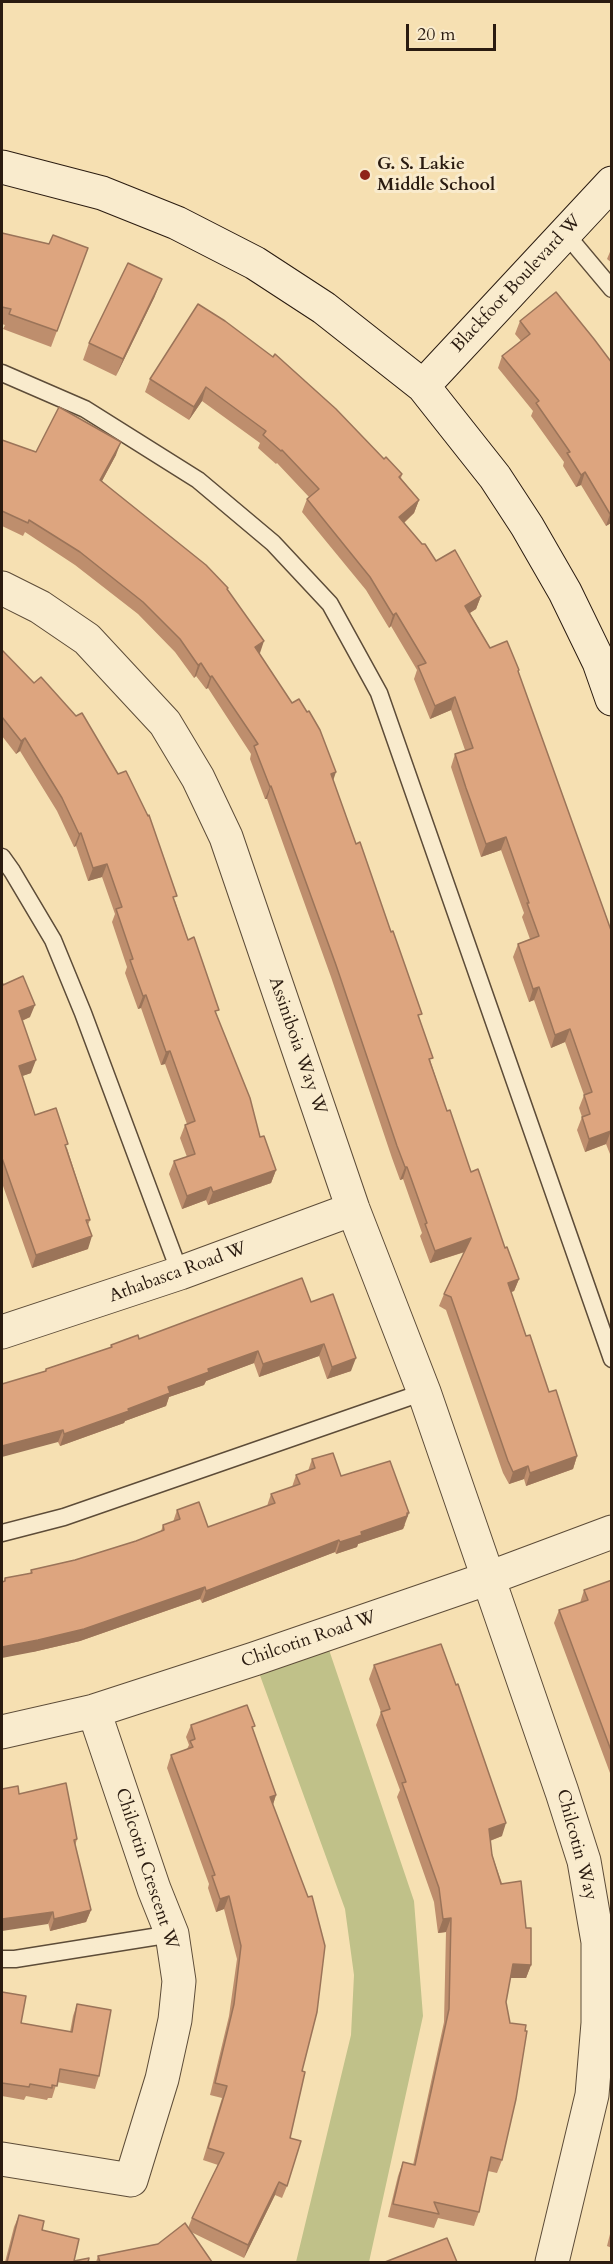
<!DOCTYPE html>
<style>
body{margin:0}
#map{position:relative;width:613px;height:2264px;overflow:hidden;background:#f6e0b2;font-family:Cardo,serif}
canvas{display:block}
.frame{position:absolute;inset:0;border:3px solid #2a1b10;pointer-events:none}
.scale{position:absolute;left:406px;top:24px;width:90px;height:27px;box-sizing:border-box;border:3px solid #2a1b10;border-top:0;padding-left:8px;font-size:18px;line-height:21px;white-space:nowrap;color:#2a1b10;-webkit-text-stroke:4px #f9ebcd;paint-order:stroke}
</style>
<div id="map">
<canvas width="613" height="2264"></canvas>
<div class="frame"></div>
<div class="scale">20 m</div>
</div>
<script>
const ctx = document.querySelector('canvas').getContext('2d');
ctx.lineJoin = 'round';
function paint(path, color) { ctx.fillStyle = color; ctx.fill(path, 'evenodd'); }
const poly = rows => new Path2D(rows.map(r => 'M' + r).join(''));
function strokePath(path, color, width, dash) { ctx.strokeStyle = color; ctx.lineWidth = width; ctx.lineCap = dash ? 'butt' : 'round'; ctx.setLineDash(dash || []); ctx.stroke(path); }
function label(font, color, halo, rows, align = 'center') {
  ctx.font = font + ' Cardo,serif'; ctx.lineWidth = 6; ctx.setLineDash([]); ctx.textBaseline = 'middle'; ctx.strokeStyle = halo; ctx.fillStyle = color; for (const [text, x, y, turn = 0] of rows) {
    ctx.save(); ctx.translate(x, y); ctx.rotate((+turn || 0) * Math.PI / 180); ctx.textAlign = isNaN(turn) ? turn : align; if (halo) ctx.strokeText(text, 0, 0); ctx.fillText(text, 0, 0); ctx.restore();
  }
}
paint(poly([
 [324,1635,414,1901,423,2016,369,2262,296,2262,351,2035,354,1975,345,1909,254,1659]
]), '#c0c189');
const lane = poly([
 [565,233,612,289],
 [2,373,85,409,198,480,273,543,330,604,379,693,612,1359],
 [2,857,12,871,53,940,83,1013,180,1273],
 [2,1533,64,1517,424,1392],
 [2,1959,15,1959,172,1934]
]);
const street = poly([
 [2,588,40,607,87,639,165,723,198,778,226,837,353,1209,424,1392,562,1792,584,1861,598,1942,598,2023,592,2095,552,2262],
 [2,1332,180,1273,353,1209],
 [2,1732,94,1711,254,1659,489,1578,612,1532],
 [2,2159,131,2180,162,2079,175,2020,179,1981,172,1934,154,1889,94,1711]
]);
const secondary = poly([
 [2,167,102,193,177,223,255,263,324,308,423,386,495,477,527,526,565,592,599,662,612,699],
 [423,386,612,183]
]);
strokePath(lane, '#5d4c38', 19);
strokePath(street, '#5d4c38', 35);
strokePath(secondary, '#2a1b10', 35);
strokePath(lane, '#f9ebcd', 16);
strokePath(street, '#f9ebcd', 33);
strokePath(secondary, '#f9ebcd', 33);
paint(poly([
 [2,233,49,244,88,248,51,347,3,329,5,325,2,324],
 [612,247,612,263,607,259],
 [155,296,116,376,83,360,89,343],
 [198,304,402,474,401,478,419,500,414,513,404,523,436,561,481,596,476,609,470,613,490,648,518,673,612,933,612,1159,606,1144,585,1152,577,1130,582,1117,579,1108,584,1095,565,1042,551,1048,534,1000,529,1002,513,957,518,944,530,939,522,917,524,913,501,850,481,857,451,767,455,754,465,750,451,710,430,719,414,679,417,670,391,626,389,628,366,590,302,512,307,499,309,497,277,463,276,464,258,448,260,443,202,401,189,420,145,392,150,379],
 [520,321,612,363,612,524,611,523,606,526,581,485,576,487,563,466,564,462,531,416,533,411,498,368,502,356,521,341,515,334],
 [2,440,36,452,116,455,102,481,228,590,260,653,259,654,333,780,420,1020,431,1063,447,1111,471,1172,519,1279,514,1291,511,1292,526,1336,549,1392,577,1456,573,1469,526,1486,524,1479,509,1484,503,1473,446,1310,439,1306,444,1294,465,1252,430,1263,420,1236,422,1233,403,1179,400,1180,392,1158,331,977,267,799,265,799,250,759,251,754,208,688,206,689,196,676,194,678,175,652,138,614,75,565,25,532,23,536,2,526],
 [2,650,175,901,188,940,217,1015,260,1137,276,1170,271,1183,208,1205,206,1200,182,1209,169,1174,174,1161,187,1157,180,1138,185,1125,187,1124,165,1064,161,1065,141,1008,138,1009,125,973,127,967,112,922,115,914,102,877,88,881,76,846,74,847,57,811,20,751,16,754,2,736],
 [2,982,30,1017,22,1021,31,1073,22,1076,35,1115,67,1148,90,1220,88,1225,88,1249,32,1268,2,1183],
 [311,1302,351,1371,327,1379,319,1356,259,1377,254,1363,206,1381,204,1385,169,1397,166,1406,125,1421,124,1423,60,1446,58,1442,45,1371,46,1369,110,1348,111,1345],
 [312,1459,341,1476,405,1525,403,1529,358,1544,357,1547,336,1554,335,1552,202,1603,200,1599,80,1641,33,1652,4,1581,5,1578,30,1574,31,1570,75,1560,136,1541,161,1531,163,1525,173,1522,177,1510,208,1527,267,1506,271,1494,292,1487,296,1475,308,1471],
 [612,1580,612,1772,610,1773,554,1623,559,1610,580,1603,584,1590],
 [374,1665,502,1836,490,1841,492,1855,531,1965,526,1978,510,1978,506,2002,502,2160,497,2173,488,2171,479,2212,474,2226,438,2218,434,2228,388,2217,398,2176,403,2162,413,2165,444,2022,446,1932,438,1933,434,1902,397,1797,400,1790,376,1725,381,1712,369,1679],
 [191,1725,253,1731,276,1795,273,1804,302,2071,290,2138,287,2186,282,2198,275,2195,244,2258,191,2232,212,2262,96,2262,98,2256,158,2244,188,2228,192,2218,218,2165,203,2160,222,2098,210,2095,229,2016,237,1959,224,1909,216,1912,208,1888,209,1884,167,1768,171,1755,187,1749,189,1745,186,1737],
 [19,1794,77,1839,75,1846,91,1910,86,1922,50,1931],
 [2,1992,21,2023,70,2032,73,2016,77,2004,99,2076,95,2089,57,2082,52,2098,48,2098,47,2100,26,2096,24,2100,2,2096],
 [19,2215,42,2230,74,2261,88,2262,5,2262,14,2227],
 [612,2226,612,2248,607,2246]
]), '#be8e6d');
paint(poly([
 [162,279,155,296,116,376,123,359],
 [206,387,202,401,189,420,194,407],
 [121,442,116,455,96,492,100,480],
 [585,472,581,485,576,487,581,475],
 [419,500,414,513,395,531,399,517],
 [612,513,611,523,606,526,610,514],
 [481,596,476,609,460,619,465,606],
 [396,613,391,626,389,628,393,615],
 [264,641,260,653,250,660,255,647],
 [201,663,196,676,194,678,198,665],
 [212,676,208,688,206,689,210,677],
 [455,697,451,710,430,719,435,706],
 [25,738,20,751,16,754,21,741],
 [336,772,332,784,331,774],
 [271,786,267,799,265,799,270,787],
 [81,833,76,846,74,847,79,834],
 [506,837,501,850,481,857,486,844],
 [107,864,102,877,88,881,93,868],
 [539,987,534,1000,529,1002,533,989],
 [146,995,141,1008,138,1009,143,996],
 [35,1005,30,1017,14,1024,19,1011],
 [570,1029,565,1042,551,1048,555,1035],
 [170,1051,165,1064,161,1065,166,1052],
 [36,1060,31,1073,14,1079,19,1066],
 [611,1131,606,1144,585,1152,589,1139],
 [405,1167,407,1167,403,1179,400,1180],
 [276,1170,271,1183,208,1205,213,1192],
 [211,1187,206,1200,182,1209,187,1196],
 [92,1236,88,1249,32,1268,36,1255],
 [471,1238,467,1251,430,1263,435,1251],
 [519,1279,514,1291,503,1295,508,1283],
 [324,1344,319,1356,259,1377,263,1364],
 [258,1351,254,1363,206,1381,204,1385,169,1397,166,1406,125,1421,124,1423,60,1446,64,1434,128,1409,168,1387,208,1369],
 [356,1358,351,1371,327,1379,332,1367],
 [63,1430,58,1442,2,1457,2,1446],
 [577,1456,573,1469,526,1486,530,1473],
 [528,1466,524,1479,509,1484,513,1472],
 [409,1513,403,1529,358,1544,357,1547,336,1554,340,1542,361,1532],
 [339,1540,335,1552,202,1603,206,1591],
 [205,1587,200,1599,80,1641,33,1652,2,1658,2,1647],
 [276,1795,272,1808,270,1797],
 [506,1823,502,1836,484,1843,489,1829],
 [229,1896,224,1909,216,1912,220,1899],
 [91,1910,86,1922,50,1931,54,1919],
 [53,1912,48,1924,2,1931,2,1919],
 [451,1918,446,1932,438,1933,443,1919],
 [513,1964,531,1965,526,1978,508,1978],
 [279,2182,275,2195,244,2258,248,2245]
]), '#9b7459');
const building = poly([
 [2,233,49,244,53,235,88,248,57,331,9,314,11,309,2,307,2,233],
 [128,263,162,279,123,359,89,343,128,263],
 [556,292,594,339,612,363,612,513,610,514,585,472,581,475,567,453,570,452,536,403,539,401,502,356,530,334,520,321,556,292],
 [198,304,225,321,273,357,275,354,336,409,384,459,386,457,402,474,399,477,419,500,399,517,422,544,425,544,436,561,455,550,481,596,465,606,490,648,507,641,519,670,518,671,612,933,612,1132,611,1131,589,1139,582,1117,590,1114,584,1095,592,1092,570,1029,555,1035,539,987,533,989,518,944,539,936,527,903,529,903,506,837,486,844,466,788,455,754,473,748,455,697,435,706,418,666,426,663,396,613,393,615,370,577,307,499,319,489,282,450,281,451,263,435,266,431,206,387,194,407,150,379,198,304],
 [59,407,121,442,100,480,206,565,228,588,227,589,264,641,255,647,292,703,299,699,307,712,309,711,320,730,336,772,331,774,356,844,360,842,391,932,393,931,422,1014,418,1015,433,1058,429,1059,447,1111,450,1110,471,1172,478,1169,505,1248,507,1247,519,1279,508,1283,526,1336,530,1335,549,1392,556,1390,577,1456,530,1473,528,1466,513,1472,508,1461,451,1297,444,1294,471,1238,435,1251,425,1224,427,1223,407,1167,405,1167,397,1146,336,965,271,786,270,787,254,746,258,744,212,676,210,677,201,663,198,665,180,639,143,602,80,552,29,520,28,523,2,511,2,440,36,452,59,407],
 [2,650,34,683,41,677,76,716,82,713,118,774,126,771,148,816,149,815,177,896,173,897,188,940,194,937,219,1010,215,1011,250,1098,260,1137,264,1136,276,1170,213,1192,211,1187,187,1196,174,1161,195,1154,185,1125,195,1121,170,1051,166,1052,146,995,143,996,130,960,133,959,116,909,122,907,107,864,93,868,81,833,79,834,62,798,25,738,21,741,2,717,2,650],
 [23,976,35,1005,19,1011,36,1060,19,1066,35,1115,56,1108,68,1144,65,1145,90,1220,86,1220,92,1236,36,1255,2,1158,2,982,3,985,23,976],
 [302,1278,311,1302,333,1294,356,1358,332,1367,324,1344,263,1364,258,1351,208,1369,209,1372,168,1387,170,1393,128,1409,129,1411,64,1434,63,1430,2,1446,2,1384,46,1371,46,1369,112,1347,111,1345,138,1335,139,1339,302,1278],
 [333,1453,341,1476,390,1461,409,1513,407,1513,407,1516,361,1532,362,1535,340,1542,339,1540,206,1591,205,1587,84,1629,38,1640,2,1647,2,1582,5,1581,5,1578,32,1573,31,1570,75,1560,136,1541,164,1530,163,1525,180,1519,177,1510,199,1502,208,1527,275,1503,271,1494,300,1484,296,1475,315,1468,312,1459,333,1453],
 [612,1580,612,1753,559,1610,588,1600,584,1590,612,1580],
 [441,1644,456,1685,458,1684,506,1823,489,1829,492,1855,501,1884,521,1881,526,1928,531,1928,531,1965,513,1964,506,2002,510,2023,526,2025,525,2031,527,2031,516,2099,502,2160,491,2157,479,2212,434,2202,439,2214,393,2204,403,2162,415,2165,449,2009,451,1918,443,1919,439,1888,402,1783,406,1782,381,1712,390,1709,374,1665,441,1644],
 [247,1705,255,1726,252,1727,276,1795,270,1797,308,1897,312,1896,325,1946,317,2012,302,2071,305,2072,290,2138,301,2141,287,2186,279,2182,248,2245,192,2218,224,2153,208,2148,227,2086,215,2083,234,2004,241,1946,229,1896,220,1899,212,1876,215,1875,171,1755,193,1747,190,1741,195,1739,191,1725,247,1705],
 [66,1783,77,1839,74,1840,91,1910,54,1919,53,1912,2,1919,2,1789,18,1786,19,1794,66,1783],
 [2,1992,26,1996,21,2023,72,2032,77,2004,111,2010,99,2076,60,2069,57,2086,52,2085,52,2088,30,2084,29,2087,2,2083,2,1992],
 [19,2215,44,2221,42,2230,79,2239,74,2261,89,2258,88,2262,7,2262,19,2215],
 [185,2223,212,2262,100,2262,98,2256,158,2244,185,2223],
 [447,2238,457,2262,385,2262,447,2238]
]);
paint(building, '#dda57f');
strokePath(building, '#9b7459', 1.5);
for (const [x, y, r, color] of [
 [365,175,6,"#8f2418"]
]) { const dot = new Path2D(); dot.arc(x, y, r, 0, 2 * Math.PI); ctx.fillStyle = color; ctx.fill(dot); strokePath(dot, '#f9ebcd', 2); }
label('bold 18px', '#2a1b10', '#f9ebcd', [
 ["G. S. Lakie",377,165],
 ["Middle School",377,186]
], 'left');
label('18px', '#2a1b10', '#f9ebcd', [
 ["Blackfoot Boulevard W",517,284,-47],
 ["Assiniboia Way W",297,1046,71],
 ["Athabasca Road W",178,1273,-20],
 ["Chilcotin Road W",309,1640,-19],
 ["Chilcotin Way",576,1845,75],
 ["Chilcotin Crescent W",146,1869,72]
]);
</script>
